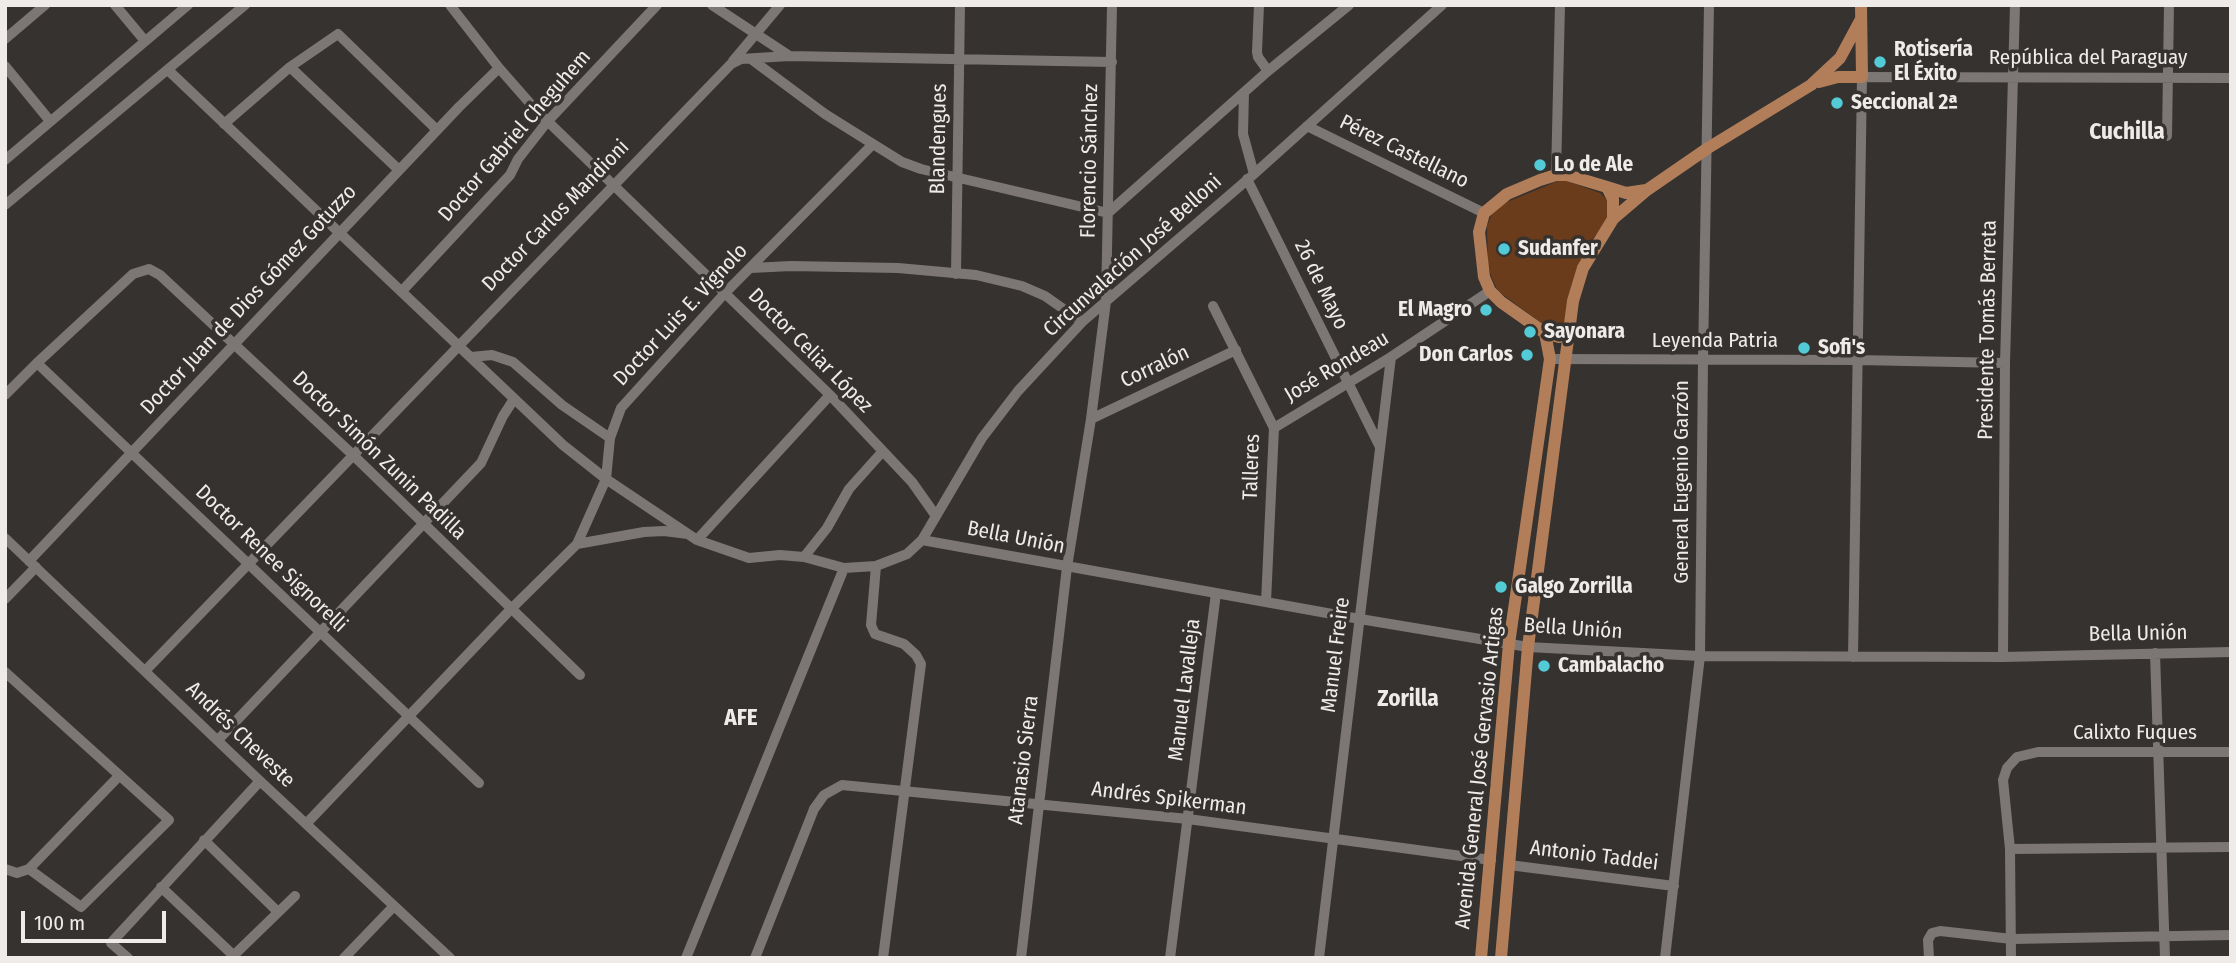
<!DOCTYPE html>
<meta charset="utf-8">
<style>
body{margin:0}
#map{position:relative;width:2236px;height:963px;overflow:hidden;background:#36322f;font-family:"Fira Sans Condensed",sans-serif}
canvas{display:block}
.frame{position:absolute;inset:0;border:7px solid #eeebe9;pointer-events:none}
.scale{position:absolute;left:21px;top:911px;width:145px;height:32px;box-sizing:border-box;border:4px solid #eeebe9;border-top:0;padding-left:9px;font-size:21px;line-height:24px;white-space:nowrap;color:#eeebe9;-webkit-text-stroke:5px #36322f;paint-order:stroke}
</style>
<div id="map">
<canvas width="2236" height="963"></canvas>
<div class="frame"></div>
<div class="scale">100 m</div>
</div>
<script>
const ctx = document.querySelector('canvas').getContext('2d');
ctx.lineJoin = 'round';
function paint(path, color) { ctx.fillStyle = color; ctx.fill(path, 'evenodd'); }
const poly = rows => new Path2D(rows.map(r => 'M' + r).join(''));
function strokePath(path, color, width, dash) { ctx.strokeStyle = color; ctx.lineWidth = width; ctx.lineCap = dash ? 'butt' : 'round'; ctx.setLineDash(dash || []); ctx.stroke(path); }
function label(font, color, halo, rows, align = 'center') {
  ctx.font = font + ' "Fira Sans Condensed",sans-serif'; ctx.lineWidth = 7; ctx.setLineDash([]); ctx.textBaseline = 'middle'; ctx.strokeStyle = halo; ctx.fillStyle = color; for (const [text, x, y, turn = 0] of rows) {
    ctx.save(); ctx.translate(x, y); ctx.rotate((+turn || 0) * Math.PI / 180); ctx.textAlign = isNaN(turn) ? turn : align; if (halo) ctx.strokeText(text, 0, 0); ctx.fillText(text, 0, 0); ctx.restore();
  }
}
paint(poly([
 [1558,181,1567,181,1600,193,1608,201,1608,219,1588,246,1579,266,1565,328,1555,333,1498,291,1491,276,1488,262,1487,226,1492,214,1500,205]
]), '#6a3c1b');
strokePath(poly([
 [115,5,145,41],
 [450,5,499,68,535,109,830,395,912,482,936,516],
 [712,5,788,55],
 [1259,5,1257,52,1258,57,1268,71],
 [5,39,45,5],
 [751,59,825,114,873,144],
 [733,61,780,5],
 [5,66,50,121],
 [290,67,399,170],
 [168,70,563,445,606,479,688,534],
 [1244,93,1243,134,1254,174],
 [224,124,290,67,338,34,437,130],
 [1307,126,1484,213],
 [2167,136,2169,5],
 [5,160,188,5],
 [1556,175,1560,5],
 [1247,179,1379,445],
 [5,205,245,5],
 [1108,213,1268,71,1349,5],
 [751,268,791,266,898,268,976,275,1022,286,1045,296,1082,322],
 [956,274,960,5],
 [402,291,510,175,518,159,547,122,657,5],
 [1213,306,1274,428,1266,602],
 [471,357,492,355,513,362,562,405,610,438],
 [1550,359,1858,360,2005,363],
 [37,363,479,783],
 [5,395,37,363,133,274,149,269,160,275,353,455,580,675],
 [1091,419,1236,350],
 [1274,428,1391,357,1490,291],
 [5,538,260,781,450,958],
 [697,540,830,395],
 [922,540,1360,619,1528,647,1700,656,2003,657,2231,652],
 [577,544,644,532,664,531,688,534,697,540,749,558,780,555,804,557,844,568],
 [804,557,827,528,849,489,883,451],
 [29,561,459,107,499,68],
 [876,566,871,625,875,634,904,644,916,655,921,664,883,958],
 [5,599,36,567],
 [2155,653,2165,958],
 [1853,657,1862,77,2231,78],
 [2003,657,2005,363,2015,5],
 [145,671,731,64,741,59,789,56,1112,62],
 [5,672,169,820,81,907,29,869],
 [218,740,481,463,503,416,514,399],
 [306,824,511,609,577,544,606,479,610,438,621,408,725,293,873,144,902,162,921,169,1108,213],
 [204,840,278,912],
 [2010,849,2231,847],
 [1509,865,1674,886],
 [5,869,17,873,29,869,119,776],
 [161,887,233,955],
 [128,958,111,943,260,781],
 [231,958,295,896],
 [344,958,394,906],
 [686,958,844,568,876,566,907,554,922,540,982,438,1018,391,1082,322,1254,174,1442,5],
 [755,958,814,809,824,795,842,785,1188,819,1491,860],
 [1021,958,1067,567,1091,419,1106,301,1112,5],
 [1170,958,1216,593],
 [1319,958,1391,357],
 [1665,958,1700,656,1703,360,1709,5],
 [1929,958,1928,940,1932,933,1940,931,2012,939,2231,935],
 [2011,958,2010,849,2003,780,2007,768,2017,757,2038,752,2231,752]
]), '#7c7774', 10);
strokePath(poly([
 [1819,82,1838,77,1862,77,1861,5],
 [1607,187,1626,193,1646,190],
 [1568,331,1559,337,1545,333,1501,302,1490,291,1484,277,1479,232,1484,213,1507,194,1540,180,1556,175,1567,175,1607,187,1613,199,1613,219],
 [1481,958,1509,644,1550,359,1545,333],
 [1501,958,1528,647,1573,301,1583,268,1613,219,1647,190,1708,148,1811,85,1840,58,1861,19]
]), '#b27e5a', 12);
for (const [x, y, r, color] of [
 [1880,62,7,"#52cbd7"],
 [1837,103,7,"#52cbd7"],
 [1540,165,7,"#52cbd7"],
 [1504,249,7,"#52cbd7"],
 [1486,310,7,"#52cbd7"],
 [1530,332,7,"#52cbd7"],
 [1804,348,7,"#52cbd7"],
 [1527,355,7,"#52cbd7"],
 [1501,587,7,"#52cbd7"],
 [1544,666,7,"#52cbd7"]
]) { const dot = new Path2D(); dot.arc(x, y, r, 0, 2 * Math.PI); ctx.fillStyle = color; ctx.fill(dot); strokePath(dot, '#36322f', 2.5); }
label('bold 21px', '#eeebe9', '#36322f', [
 ["Rotisería",1894,50],
 ["El Éxito",1894,74],
 ["Seccional 2ª",1851,103],
 ["Lo de Ale",1554,165],
 ["Sudanfer",1518,249],
 ["El Magro",1472,310,"right"],
 ["Sayonara",1544,332],
 ["Sofi's",1818,348],
 ["Don Carlos",1513,355,"right"],
 ["Galgo Zorrilla",1515,587],
 ["Cambalacho",1558,666]
], 'left');
label('21px', '#eeebe9', '#36322f', [
 ["República del Paraguay",2088,58],
 ["Doctor Gabriel Cheguhem",515,136,-49],
 ["Blandengues",939,139,-89],
 ["Pérez Castellano",1404,152,26],
 ["Florencio Sánchez",1090,161,-89],
 ["Doctor Carlos Mandioni",556,216,-46],
 ["Circunvalación José Belloni",1133,256,-42],
 ["26 de Mayo",1321,285,64],
 ["Doctor Juan de Dios Gómez Gotuzzo",249,300,-47],
 ["Doctor Luis E. Vignolo",681,315,-47],
 ["Presidente Tomás Berreta",1988,330,-89],
 ["Leyenda Patria",1715,341],
 ["Doctor Celiar López",810,351,45],
 ["Corralón",1155,367,-25],
 ["José Rondeau",1337,367,-31],
 ["Doctor Simón Zunin Padilla",379,456,44],
 ["Talleres",1252,467,-88],
 ["General Eugenio Garzón",1682,482,-90],
 ["Bella Unión",1016,538,11],
 ["Doctor Renee Signorelli",271,559,44],
 ["Bella Unión",1573,629,4],
 ["Bella Unión",2138,634,-1],
 ["Manuel Freire",1336,655,-83],
 ["Manuel Lavalleja",1185,690,-83],
 ["Calixto Fuques",2135,733],
 ["Andrés Cheveste",240,735,44],
 ["Atanasio Sierra",1024,760,-83],
 ["Avenida General José Gervasio Artigas",1480,768,-84],
 ["Andrés Spikerman",1169,799,7],
 ["Antonio Taddei",1594,856,7]
]);
label('bold 23px', '#eeebe9', '#36322f', [
 ["Cuchilla",2127,133],
 ["Zorilla",1408,700],
 ["AFE",741,719]
]);
</script>
